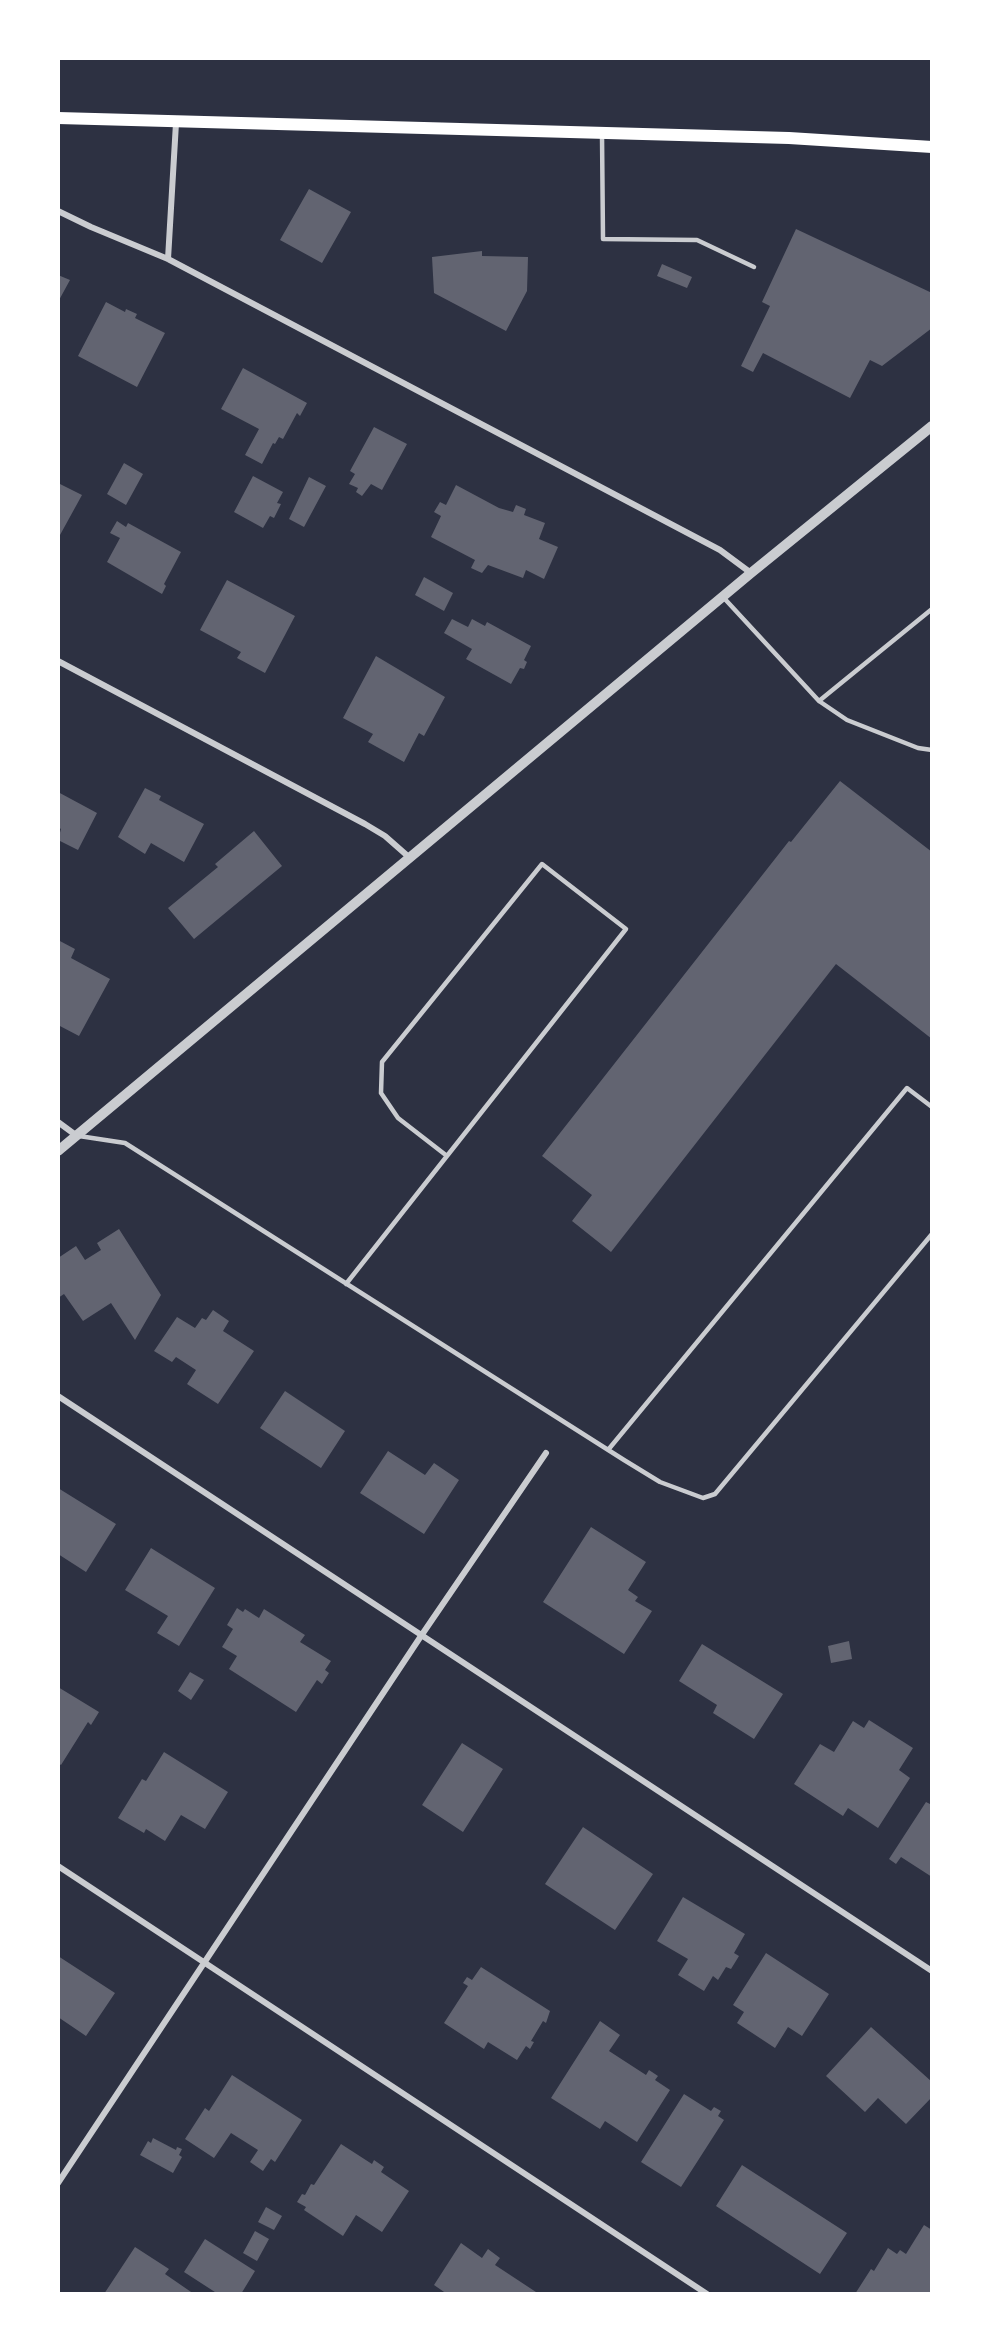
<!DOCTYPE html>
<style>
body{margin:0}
#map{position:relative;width:990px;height:2352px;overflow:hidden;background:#2d3142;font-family:Poppins,sans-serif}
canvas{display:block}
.frame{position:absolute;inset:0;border:60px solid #fff;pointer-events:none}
</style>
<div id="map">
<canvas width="990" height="2352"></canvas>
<div class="frame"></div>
</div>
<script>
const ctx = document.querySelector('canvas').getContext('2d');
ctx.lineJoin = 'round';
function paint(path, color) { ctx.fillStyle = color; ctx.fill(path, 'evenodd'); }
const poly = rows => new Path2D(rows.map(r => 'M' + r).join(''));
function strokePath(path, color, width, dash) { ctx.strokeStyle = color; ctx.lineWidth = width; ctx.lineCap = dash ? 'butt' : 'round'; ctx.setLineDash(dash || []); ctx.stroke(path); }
paint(poly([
 [309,189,351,212,322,263,280,240],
 [796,229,932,293,932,328,882,366,870,360,850,398,763,353,753,372,741,366,770,306,762,302],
 [482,251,482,256,528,257,527,291,506,331,434,293,432,257],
 [662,264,692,277,687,288,657,276],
 [58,275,70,280,58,302],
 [106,302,125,312,126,309,137,314,135,318,165,333,137,387,78,356],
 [243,368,307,403,300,416,297,413,283,439,279,437,275,444,273,443,262,464,245,455,259,429,221,409],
 [374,427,407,444,382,490,371,484,362,496,356,492,358,488,349,484,355,474,350,471],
 [124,463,143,474,126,505,107,494],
 [253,476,283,492,277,503,281,504,274,518,270,516,263,528,234,512],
 [309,477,326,486,304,527,289,519],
 [58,483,82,495,60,535,58,534],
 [456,485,499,508,513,512,516,505,526,509,524,515,545,523,539,539,558,547,544,579,526,570,523,578,488,565,482,573,471,568,475,560,431,537,441,516,434,512,440,502,446,505],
 [117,521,126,527,128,523,181,552,164,584,166,586,162,594,107,562,120,538,110,533],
 [424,577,453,593,444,611,415,595],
 [227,580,295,616,265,673,237,658,241,652,200,630],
 [452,619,468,627,472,619,485,626,487,622,531,646,524,660,527,662,524,669,520,668,511,684,466,659,472,649,444,633],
 [376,656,445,697,424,736,419,733,404,762,368,742,373,734,343,718],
 [840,781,932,852,932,1039,836,964,611,1252,572,1221,592,1195,542,1156,789,841,791,842],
 [145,788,161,796,159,800,204,824,184,862,151,843,145,854,118,837],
 [58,792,97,813,78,850,58,840,61,829,58,827],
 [254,831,282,866,194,939,168,908,218,867,215,864],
 [58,940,75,949,71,958,110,979,79,1036,58,1025],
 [119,1229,161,1295,135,1340,111,1303,83,1321,64,1294,58,1298,58,1258,76,1246,85,1260,101,1250,97,1243],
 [213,1310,229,1321,223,1331,254,1351,218,1404,187,1384,196,1370,176,1357,172,1362,154,1351,177,1317,195,1328,202,1318,206,1320],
 [285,1391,345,1431,321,1468,260,1428],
 [388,1451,425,1475,434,1463,459,1480,424,1534,360,1493],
 [58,1488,116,1524,86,1572,58,1554],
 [591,1527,646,1562,628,1590,638,1597,635,1601,652,1611,624,1654,543,1602],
 [151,1548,215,1588,179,1646,157,1633,168,1616,125,1590],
 [237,1608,243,1612,245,1609,259,1618,264,1609,305,1635,300,1642,331,1661,325,1670,329,1673,322,1684,317,1680,296,1712,229,1669,237,1656,222,1647,233,1629,227,1625],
 [849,1641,852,1659,831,1663,828,1646],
 [702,1644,783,1694,754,1739,713,1713,717,1705,679,1681],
 [190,1672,204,1680,191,1700,178,1691],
 [58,1687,99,1712,91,1725,88,1722,61,1765,58,1763],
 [869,1720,913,1748,899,1770,910,1778,878,1828,848,1808,843,1816,794,1784,820,1744,834,1752,853,1721,864,1728],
 [462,1743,503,1769,463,1832,422,1805],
 [164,1752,228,1792,205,1829,181,1815,165,1841,146,1829,144,1833,118,1818,142,1779,146,1781],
 [926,1802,932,1805,932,1877,901,1857,896,1864,889,1859],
 [583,1827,653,1874,615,1930,545,1884],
 [683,1897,745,1934,734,1953,739,1956,731,1969,726,1967,718,1980,713,1976,704,1991,678,1975,688,1959,657,1941],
 [766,1953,829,1994,802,2036,788,2027,775,2048,737,2023,744,2012,733,2005],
 [58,1956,115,1993,86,2036,58,2017],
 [481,1967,550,2011,546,2023,543,2021,531,2041,534,2042,530,2049,526,2046,517,2060,488,2042,484,2049,444,2023,468,1986,463,1983,467,1977,472,1980],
 [600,2021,620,2035,609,2051,646,2075,649,2070,658,2076,655,2080,670,2090,637,2142,605,2121,600,2129,551,2098],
 [871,2027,932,2082,932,2097,906,2124,878,2098,865,2112,826,2076],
 [232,2075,302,2120,275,2162,271,2159,263,2171,250,2162,258,2150,231,2133,214,2158,185,2139,205,2108,209,2111],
 [684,2094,711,2111,714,2107,721,2111,718,2116,724,2120,681,2187,641,2162],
 [153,2138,176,2150,177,2147,182,2149,179,2155,182,2157,173,2173,140,2155,148,2141,151,2143],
 [341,2144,372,2164,374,2160,384,2167,381,2172,409,2191,382,2232,356,2215,343,2236,304,2210,306,2207,297,2202,302,2194,305,2195,311,2184,314,2185],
 [742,2165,847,2233,820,2274,716,2206],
 [266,2207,282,2216,274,2230,258,2222],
 [924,2225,932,2230,932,2294,855,2294,871,2269,874,2271,888,2248,897,2254,900,2250,906,2254],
 [255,2231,269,2239,257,2261,243,2253],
 [205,2239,255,2271,241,2294,218,2294,184,2272],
 [461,2243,482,2258,488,2249,500,2258,495,2265,539,2294,447,2294,434,2285],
 [135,2247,169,2269,165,2274,194,2294,104,2294]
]), '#626471');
strokePath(poly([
 [602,135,603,239,697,240,754,267],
 [723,597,819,701,847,720,918,748,932,750],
 [819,701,932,609],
 [79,1136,125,1143,624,1460,660,1482,703,1498,715,1494,932,1234],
 [346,1284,626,929,542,864,382,1062,381,1093,398,1118,447,1156],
 [608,1450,907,1088,932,1107]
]), '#caccd0', 4.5);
strokePath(poly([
 [58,211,91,227,168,259,720,550,751,573],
 [168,259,176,123],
 [58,661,365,824,385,836,410,858],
 [58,1122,77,1136],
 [58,1396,932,1971],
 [58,1866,707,2294],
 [58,2183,421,1636,546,1453]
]), '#caccd0', 6);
strokePath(poly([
 [58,1151,751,573,932,426]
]), '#caccd0', 10);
strokePath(poly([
 [58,118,789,138,932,147]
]), '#fff', 12);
</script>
